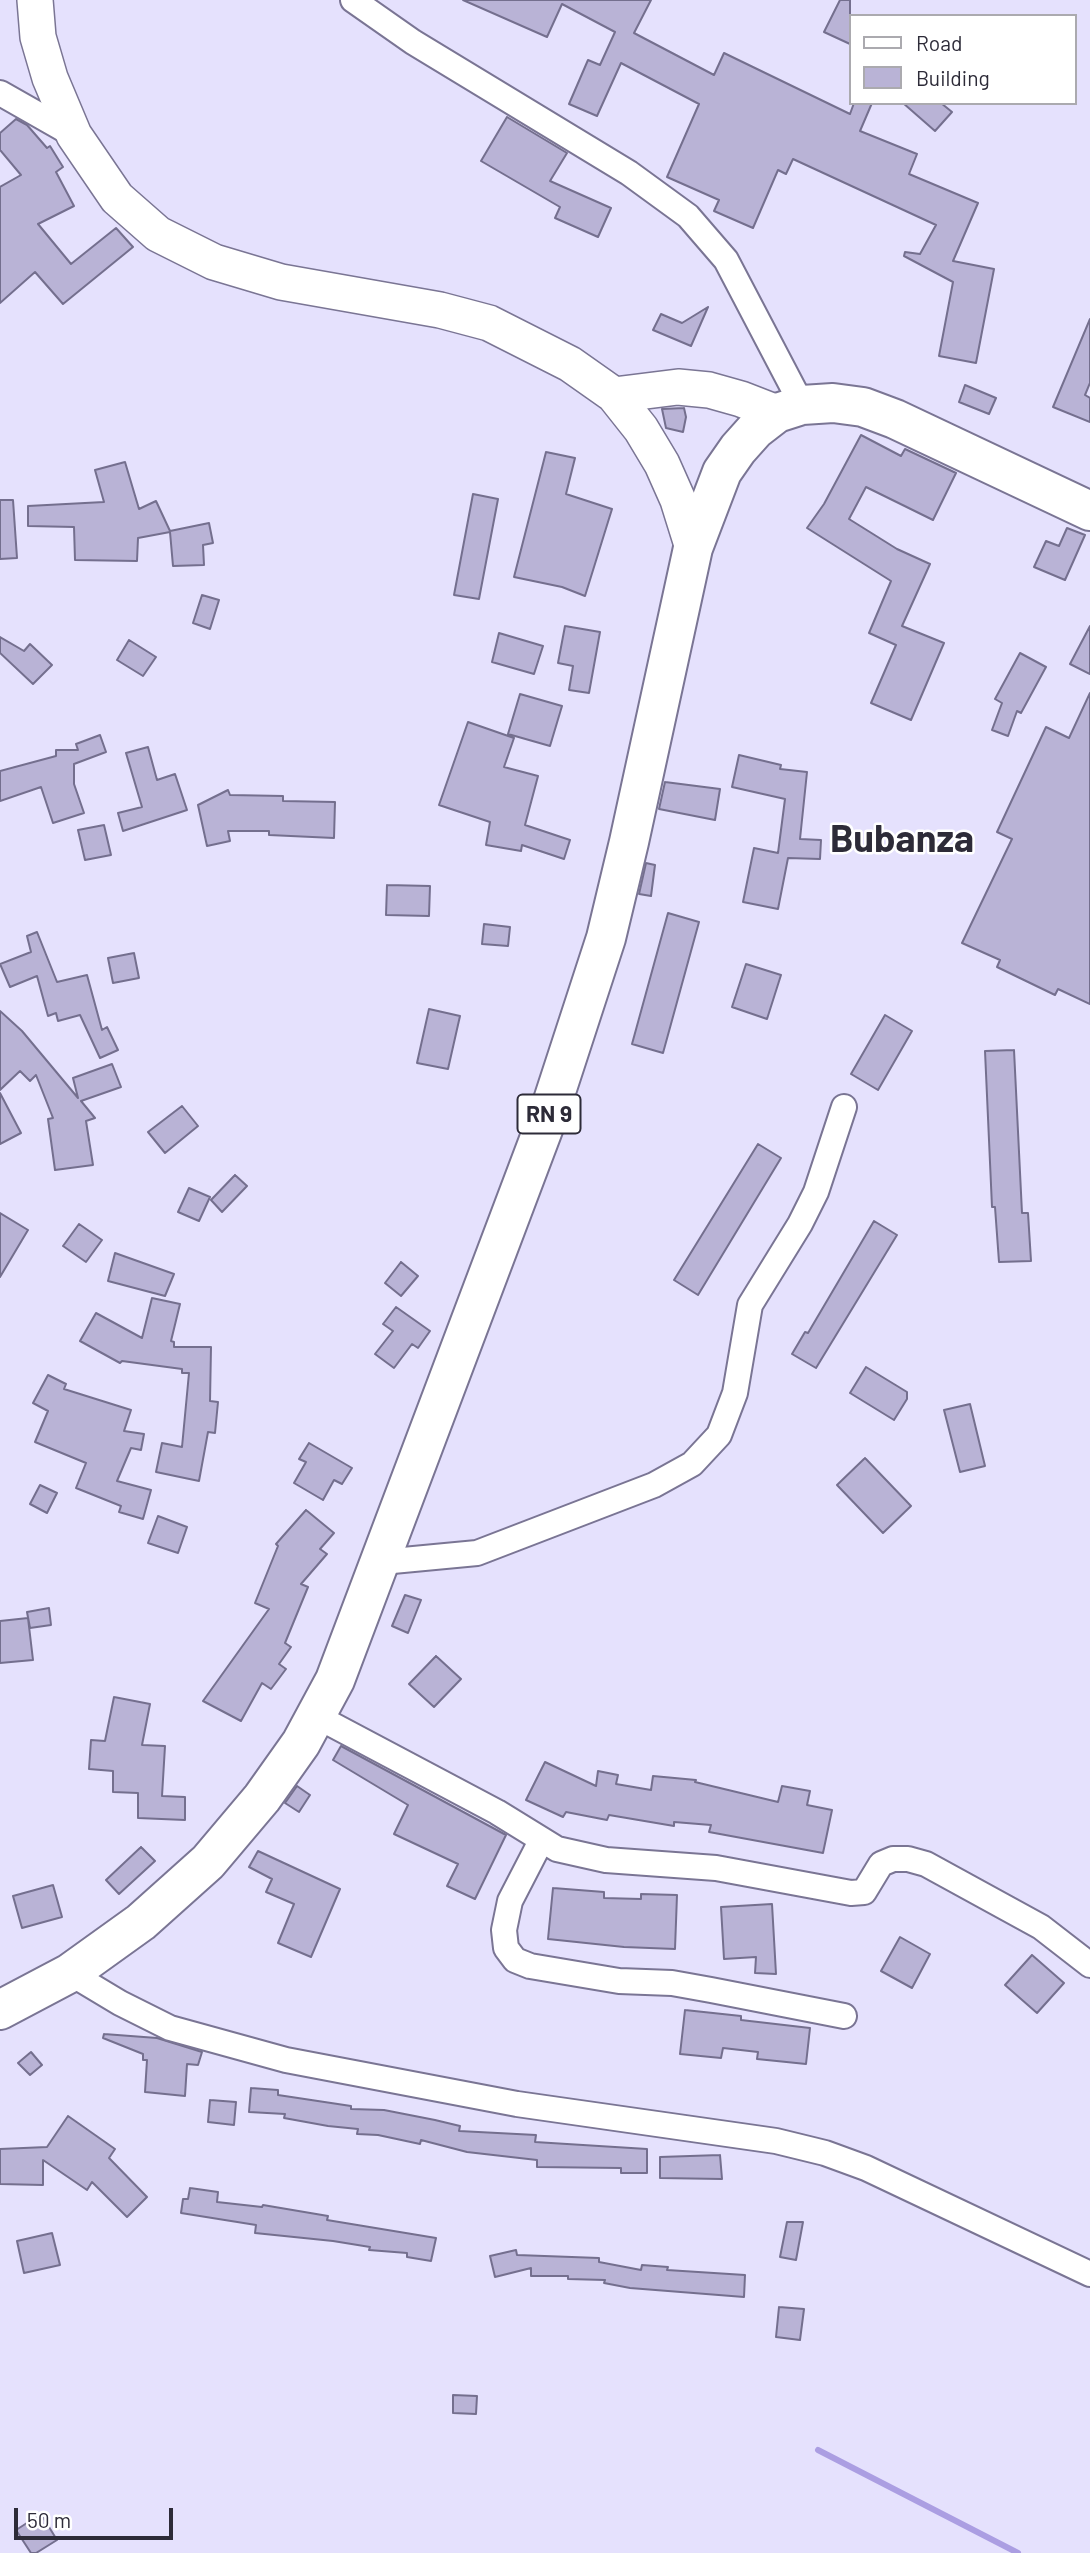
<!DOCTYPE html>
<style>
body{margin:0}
#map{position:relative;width:1090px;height:2553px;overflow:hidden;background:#e5e1fd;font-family:Barlow,sans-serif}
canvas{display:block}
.legend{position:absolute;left:849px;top:14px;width:228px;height:91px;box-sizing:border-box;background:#fff;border:2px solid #abaaaf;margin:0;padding:9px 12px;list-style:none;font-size:21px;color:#2d2b38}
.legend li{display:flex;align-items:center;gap:14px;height:35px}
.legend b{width:35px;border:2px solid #abaaaf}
.scale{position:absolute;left:14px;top:2508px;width:159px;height:32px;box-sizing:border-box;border:4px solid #2d2b38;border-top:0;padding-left:9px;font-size:21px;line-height:24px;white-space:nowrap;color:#2d2b38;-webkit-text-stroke:5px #fff;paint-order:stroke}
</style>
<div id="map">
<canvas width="1090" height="2553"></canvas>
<ul class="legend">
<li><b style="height:9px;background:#fff"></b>Road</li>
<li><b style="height:19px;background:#b9b3d6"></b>Building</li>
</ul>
<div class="scale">50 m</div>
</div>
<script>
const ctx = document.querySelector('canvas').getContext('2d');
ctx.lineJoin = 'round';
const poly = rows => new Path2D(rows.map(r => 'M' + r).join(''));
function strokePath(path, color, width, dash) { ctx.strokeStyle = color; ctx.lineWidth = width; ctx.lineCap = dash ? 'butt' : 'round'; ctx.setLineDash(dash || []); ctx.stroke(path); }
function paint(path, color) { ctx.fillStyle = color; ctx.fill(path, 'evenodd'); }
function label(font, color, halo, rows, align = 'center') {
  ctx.font = font + ' Barlow,sans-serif'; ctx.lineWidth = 5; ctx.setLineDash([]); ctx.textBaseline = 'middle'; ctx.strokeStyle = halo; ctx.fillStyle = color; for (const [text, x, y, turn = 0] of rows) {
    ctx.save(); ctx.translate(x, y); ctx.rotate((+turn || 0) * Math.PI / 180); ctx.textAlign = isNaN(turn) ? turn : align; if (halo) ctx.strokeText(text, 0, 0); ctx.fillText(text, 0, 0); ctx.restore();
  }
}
strokePath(poly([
 [818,2450,1018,2553]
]), '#ab9ee2', 6);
const building = poly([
 [463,0,651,0,634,33,714,75,724,53,850,114,854,103,872,103,860,131,917,154,909,174,978,203,953,261,994,269,976,363,939,356,953,282,904,256,905,252,920,254,936,225,793,159,786,174,778,170,753,228,714,211,719,200,667,177,699,104,621,63,597,116,569,104,588,60,600,65,615,32,562,4,547,37,463,0],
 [840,0,850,0,850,44,824,32,840,0],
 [903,103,941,103,952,112,935,131,903,103],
 [507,117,567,153,550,181,611,208,598,237,555,218,560,207,481,161,507,117],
 [16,119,27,125,47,148,50,146,63,167,56,172,74,206,38,224,71,264,116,228,133,247,63,304,35,272,0,303,0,187,21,175,0,150,0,133,16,119],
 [708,307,691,346,653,330,661,314,682,323,708,307],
 [1090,319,1090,383,1085,395,1090,398,1090,422,1053,407,1090,319],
 [965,385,996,398,989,414,959,402,965,385],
 [684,408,686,417,683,432,666,428,662,409,684,408],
 [861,435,901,456,905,449,956,473,933,520,866,487,849,519,897,549,930,564,902,626,944,643,911,720,871,703,896,645,869,633,891,581,807,528,824,504,861,435],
 [546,452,575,458,566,494,612,509,585,596,562,587,514,577,546,452],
 [125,462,139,509,156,501,170,531,209,523,213,543,203,545,204,565,173,566,170,532,138,538,137,561,75,560,74,527,28,526,28,506,104,502,95,470,125,462],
 [473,494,498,499,479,599,454,595,473,494],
 [0,500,13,500,17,558,0,559,0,500],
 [1067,528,1085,535,1065,580,1034,567,1046,541,1059,546,1067,528],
 [202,595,219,600,210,629,193,623,202,595],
 [565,626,600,632,589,693,569,690,573,666,558,663,565,626],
 [1090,626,1090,674,1070,664,1090,626],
 [499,633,543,646,534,674,492,662,499,633],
 [0,637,24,651,30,644,52,665,33,684,0,653,0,637],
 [129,640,156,657,143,676,117,660,129,640],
 [1020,653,1046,667,1021,713,1017,711,1008,736,992,730,1002,703,995,699,1020,653],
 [1090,693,1090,1004,1058,989,1055,995,997,967,1000,960,962,943,1012,839,997,832,1046,727,1069,738,1090,693],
 [520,694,562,706,550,746,508,734,520,694],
 [468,722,514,738,504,767,538,776,525,825,570,840,564,859,522,845,521,851,486,845,490,822,439,805,468,722],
 [100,735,106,752,74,764,74,784,84,813,53,823,41,787,0,801,0,771,56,756,56,750,78,750,76,744,100,735],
 [148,747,157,780,175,774,187,810,123,831,118,813,142,807,126,753,148,747],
 [739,755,781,765,780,769,807,772,800,839,821,840,820,859,788,858,778,909,743,902,754,848,778,853,785,799,732,787,739,755],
 [665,782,720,789,715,820,659,809,665,782],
 [228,790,230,795,283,796,283,801,335,802,334,838,269,835,269,831,228,831,230,841,207,846,198,805,228,790],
 [104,825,111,855,85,860,78,830,104,825],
 [646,863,655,865,651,896,639,894,646,863],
 [387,885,430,886,429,916,386,915,387,885],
 [668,913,699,922,663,1053,632,1044,668,913],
 [484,924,510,927,508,946,482,944,484,924],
 [37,932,57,982,87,975,102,1030,107,1027,118,1050,100,1058,80,1015,58,1021,56,1013,48,1016,37,976,10,987,0,964,31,952,27,936,37,932],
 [134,953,139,978,113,983,108,958,134,953],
 [746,964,781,975,767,1019,732,1007,746,964],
 [429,1009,460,1016,448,1069,417,1063,429,1009],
 [0,1011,22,1031,78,1098,73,1078,112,1064,121,1087,81,1101,95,1118,86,1121,93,1165,55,1170,48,1119,53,1118,36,1075,30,1081,20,1071,0,1090,0,1011],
 [885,1015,912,1031,878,1090,851,1074,885,1015],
 [1014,1050,1022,1213,1028,1213,1031,1261,999,1262,995,1207,992,1207,985,1051,1014,1050],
 [0,1093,21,1133,0,1144,0,1093],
 [182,1106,198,1126,165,1153,148,1132,182,1106],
 [758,1144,781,1158,698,1295,674,1280,758,1144],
 [235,1175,247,1186,222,1212,211,1200,235,1175],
 [189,1188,210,1197,199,1221,178,1212,189,1188],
 [0,1213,28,1230,0,1277,0,1213],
 [874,1221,897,1235,816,1368,792,1354,805,1332,808,1333,874,1221],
 [79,1224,102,1240,86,1262,63,1246,79,1224],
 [115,1253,174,1274,165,1296,108,1281,115,1253],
 [401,1262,418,1276,401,1296,385,1283,401,1262],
 [152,1298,180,1304,171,1341,174,1342,174,1347,211,1347,210,1401,218,1402,215,1433,208,1432,199,1481,156,1472,162,1443,182,1447,189,1373,182,1373,182,1369,122,1361,120,1363,80,1341,96,1313,142,1338,152,1298],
 [396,1307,430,1331,418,1348,412,1344,394,1368,375,1354,393,1331,383,1324,396,1307],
 [866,1367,907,1392,907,1399,894,1420,850,1393,866,1367],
 [48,1375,66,1384,64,1389,131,1410,124,1431,144,1434,141,1450,131,1448,117,1481,151,1490,143,1519,119,1512,121,1506,76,1488,86,1463,35,1442,48,1411,33,1403,48,1375],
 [970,1404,985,1466,960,1472,944,1410,970,1404],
 [309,1443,352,1468,342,1484,334,1480,323,1500,294,1483,306,1462,299,1459,309,1443],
 [865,1458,911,1506,883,1533,837,1485,865,1458],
 [40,1485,57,1493,47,1513,30,1504,40,1485],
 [306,1510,334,1533,320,1549,327,1554,301,1584,308,1587,285,1643,291,1647,279,1664,286,1669,271,1689,262,1683,241,1721,203,1701,269,1609,255,1603,278,1546,276,1544,306,1510],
 [158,1516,187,1527,178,1553,148,1543,158,1516],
 [405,1595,421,1600,408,1633,392,1626,405,1595],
 [49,1608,51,1625,30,1628,27,1612,49,1608],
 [28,1618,33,1660,0,1663,0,1621,28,1618],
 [436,1656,461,1679,434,1707,409,1684,436,1656],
 [114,1697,150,1704,142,1745,165,1746,162,1796,185,1797,185,1820,138,1818,138,1793,113,1792,113,1771,89,1769,91,1740,105,1741,114,1697],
 [341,1746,506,1835,475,1899,447,1886,458,1864,394,1834,408,1805,333,1760,341,1746],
 [545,1762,596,1786,598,1771,618,1775,616,1784,651,1790,653,1776,696,1780,695,1782,778,1802,782,1786,810,1791,807,1805,832,1810,823,1853,709,1832,711,1825,674,1822,674,1826,609,1815,607,1820,566,1812,563,1817,526,1800,545,1762],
 [297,1786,310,1795,299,1812,285,1803,297,1786],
 [141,1847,155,1861,119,1894,106,1880,141,1847],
 [258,1851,340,1889,311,1957,278,1943,294,1904,266,1892,272,1879,249,1867,258,1851],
 [53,1885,62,1917,22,1928,13,1896,53,1885],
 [553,1888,604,1892,604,1898,641,1899,641,1894,677,1895,675,1949,624,1947,548,1939,553,1888],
 [772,1904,776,1974,755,1973,756,1957,724,1959,721,1907,772,1904],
 [900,1937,930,1954,912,1988,881,1971,900,1937],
 [1032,1955,1064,1983,1037,2013,1005,1985,1032,1955],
 [685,2010,741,2016,741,2020,810,2028,806,2064,757,2059,758,2052,723,2048,721,2058,680,2054,685,2010],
 [104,2034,157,2038,202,2052,198,2065,187,2064,185,2096,145,2092,147,2060,143,2060,143,2054,103,2038,104,2034],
 [31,2052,42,2065,30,2075,18,2063,31,2052],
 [251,2088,278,2090,278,2095,351,2106,351,2109,384,2110,435,2120,460,2126,459,2131,536,2135,535,2142,647,2149,647,2173,621,2173,621,2168,537,2167,537,2160,467,2152,421,2140,420,2144,378,2135,357,2134,358,2129,328,2126,284,2118,285,2114,249,2112,251,2088],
 [210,2100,236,2102,234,2125,208,2122,210,2100],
 [68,2116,115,2149,109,2158,147,2197,127,2217,92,2182,87,2190,43,2160,43,2185,0,2184,0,2149,47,2147,68,2116],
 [720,2155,722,2179,660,2178,660,2157,720,2155],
 [190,2188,218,2192,217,2202,262,2207,263,2205,328,2216,327,2220,436,2238,431,2261,407,2257,407,2253,369,2250,370,2247,333,2241,255,2233,256,2225,181,2213,183,2199,188,2199,190,2188],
 [787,2222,803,2222,796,2260,780,2257,787,2222],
 [52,2233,60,2265,24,2273,17,2241,52,2233],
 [516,2250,517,2255,599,2258,599,2262,641,2270,642,2265,668,2267,667,2270,745,2275,744,2297,630,2288,604,2283,605,2280,568,2279,568,2276,531,2276,531,2268,495,2277,490,2256,516,2250],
 [779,2307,804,2309,800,2340,776,2337,779,2307],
 [453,2395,477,2396,476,2414,453,2413,453,2395],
 [41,2514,57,2540,36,2553,31,2553,16,2530,41,2514]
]);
paint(building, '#b9b3d6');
strokePath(building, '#746f8e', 2);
const street = poly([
 [353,0,413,42,629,173,688,216,726,260,802,405],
 [0,93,74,135],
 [382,1562,477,1553,654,1485,692,1464,719,1435,735,1393,750,1305,800,1224,816,1192,844,1107],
 [316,1716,497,1812,557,1849,606,1860,716,1868,851,1893,864,1892,881,1864,893,1859,908,1859,926,1864,1041,1927,1090,1965],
 [541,1841,510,1901,504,1930,506,1948,515,1960,530,1966,619,1981,672,1983,711,1990,844,2016],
 [70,1973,120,2003,170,2028,286,2060,517,2104,776,2141,825,2153,866,2168,1090,2274]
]);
const secondary = poly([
 [35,0,38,37,50,78,74,135,117,198,158,234,214,262,281,282,440,310,489,323,570,364,614,395,641,429,662,464,678,500,693,548],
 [614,395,678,387,709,390,741,399,777,413]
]);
const primary = poly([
 [0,2010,70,1973,141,1922,208,1862,262,1798,301,1743,335,1680,548,1116,578,1024,606,938,629,842,693,548,722,472,738,449,755,430,777,413,802,405,833,403,863,407,895,419,1090,511]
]);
strokePath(street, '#7a7594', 28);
strokePath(secondary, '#7a7594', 38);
strokePath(primary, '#7a7594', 42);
strokePath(street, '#fff', 24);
strokePath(secondary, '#fff', 35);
strokePath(primary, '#fff', 38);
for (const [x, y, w] of [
 [549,1114,63]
]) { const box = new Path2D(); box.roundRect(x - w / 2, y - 19.5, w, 39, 5); ctx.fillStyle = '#fff'; ctx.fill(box); strokePath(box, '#2d2b38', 2); }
label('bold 23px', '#2d2b38', null, [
 ["RN 9",549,1114]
]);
label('bold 38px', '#2d2b38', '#fff', [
 ["Bubanza",902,839]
]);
</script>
